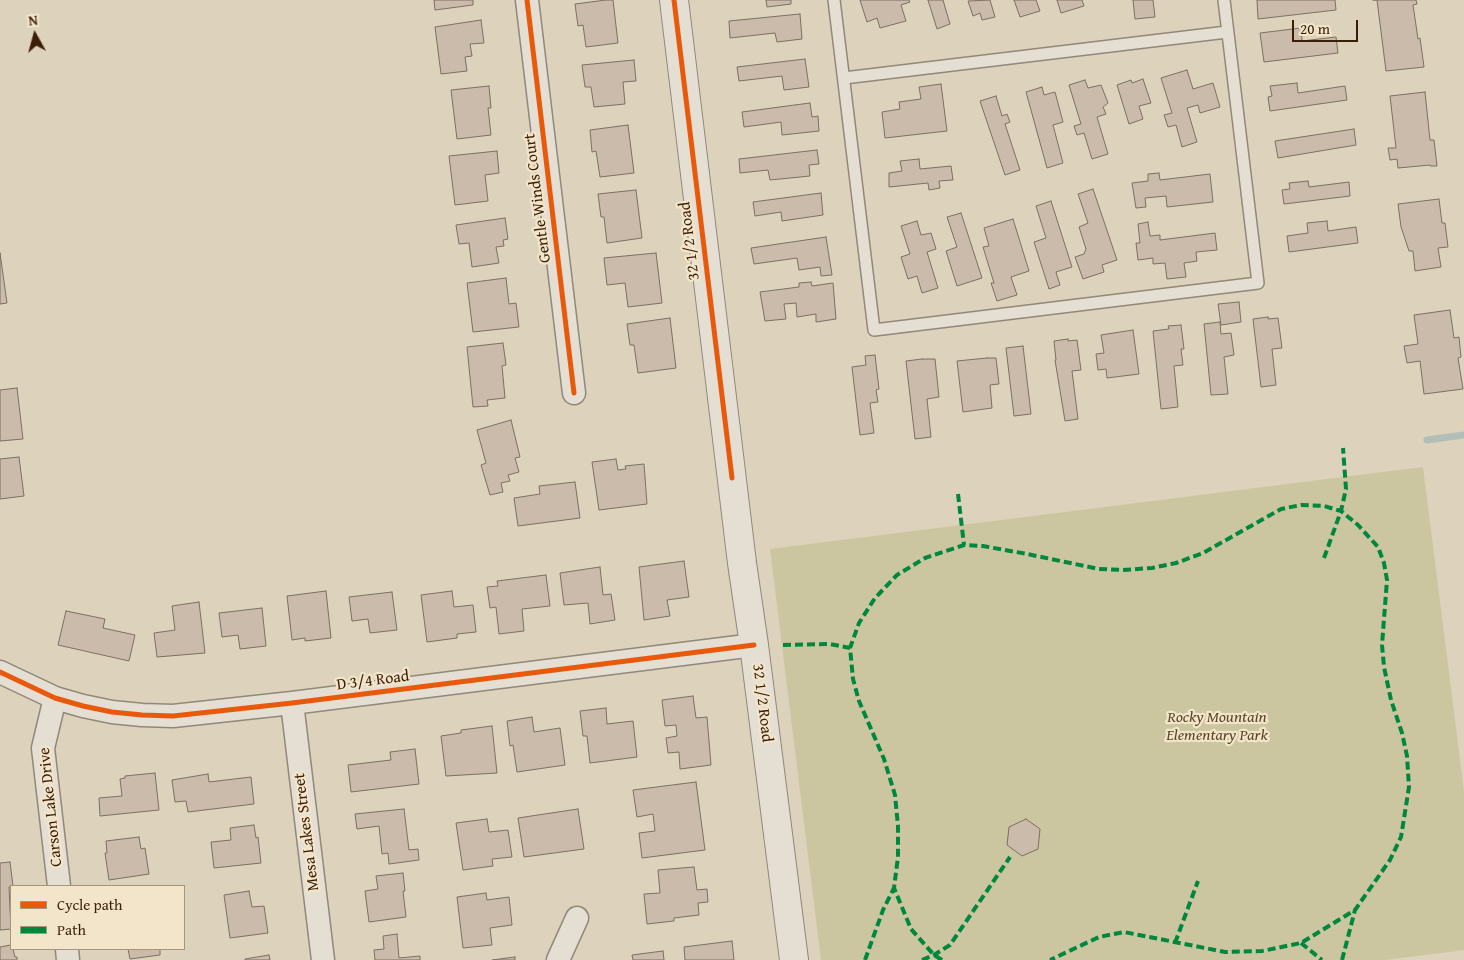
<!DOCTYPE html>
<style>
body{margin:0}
#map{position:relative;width:1464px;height:960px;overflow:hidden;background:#ddd2bc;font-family:"Gentium Book Plus",serif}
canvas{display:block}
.legend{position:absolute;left:10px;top:885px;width:175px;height:65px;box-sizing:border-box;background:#f2e5ca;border:1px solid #a9957c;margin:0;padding:6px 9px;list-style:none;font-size:15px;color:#3b1e07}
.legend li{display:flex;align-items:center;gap:10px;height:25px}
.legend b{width:25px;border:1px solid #a9957c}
.north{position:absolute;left:10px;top:10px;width:50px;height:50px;-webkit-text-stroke:4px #f2e5ca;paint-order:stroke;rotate:353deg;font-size:14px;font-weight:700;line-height:20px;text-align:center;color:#3b1e07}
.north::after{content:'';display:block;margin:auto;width:18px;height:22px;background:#3b1e07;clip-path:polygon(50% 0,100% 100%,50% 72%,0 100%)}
.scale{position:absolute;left:1292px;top:20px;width:66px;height:22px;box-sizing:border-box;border:2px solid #3b1e07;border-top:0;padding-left:6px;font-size:15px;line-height:18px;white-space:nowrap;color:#3b1e07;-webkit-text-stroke:4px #f2e5ca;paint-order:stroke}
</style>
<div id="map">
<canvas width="1464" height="960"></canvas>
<ul class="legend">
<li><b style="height:6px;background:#e8590c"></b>Cycle path</li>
<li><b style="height:6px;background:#00873e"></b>Path</li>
</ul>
<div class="north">N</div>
<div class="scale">20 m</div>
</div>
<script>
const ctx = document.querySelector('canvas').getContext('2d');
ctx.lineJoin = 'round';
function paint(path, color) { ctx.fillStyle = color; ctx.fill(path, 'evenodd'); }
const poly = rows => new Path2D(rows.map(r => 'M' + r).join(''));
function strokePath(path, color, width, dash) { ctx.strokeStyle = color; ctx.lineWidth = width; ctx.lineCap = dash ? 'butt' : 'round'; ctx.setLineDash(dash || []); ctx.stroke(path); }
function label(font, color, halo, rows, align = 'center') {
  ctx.font = font + ' "Gentium Book Plus",serif'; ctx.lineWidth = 4.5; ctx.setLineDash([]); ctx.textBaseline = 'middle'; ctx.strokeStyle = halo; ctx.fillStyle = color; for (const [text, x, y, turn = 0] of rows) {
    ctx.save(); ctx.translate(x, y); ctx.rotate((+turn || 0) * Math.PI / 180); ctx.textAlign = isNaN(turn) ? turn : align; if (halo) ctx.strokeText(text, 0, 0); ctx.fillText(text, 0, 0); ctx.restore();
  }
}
paint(poly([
 [1423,467,1464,791,1464,950,1386,960,821,960,770,549]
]), '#cbc69f');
strokePath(poly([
 [1427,440,1464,435]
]), '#b1bfb8', 7);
const building = poly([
 [434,0,473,0,473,5,435,10,434,0],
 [606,0,613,0,618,43,586,47,583,25,578,26,575,4,606,0],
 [766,0,791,0,791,4,767,7,766,0],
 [860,0,909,0,910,2,901,5,906,21,880,28,877,18,867,22,860,0],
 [928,0,943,0,950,24,937,29,928,0],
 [990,0,995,17,982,20,980,13,973,16,968,1,990,0],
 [1014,0,1036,0,1040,11,1020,17,1014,0],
 [1057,0,1082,0,1084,6,1061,13,1057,0],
 [1133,0,1153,0,1155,17,1135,19,1133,0],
 [1257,0,1335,0,1336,10,1258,19,1257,0],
 [1373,0,1416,0,1417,4,1413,5,1418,39,1420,38,1424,67,1386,71,1377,0,1373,0],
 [800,14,802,39,777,42,775,33,730,38,729,21,800,14],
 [481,20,484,43,470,44,472,56,465,57,467,71,441,74,435,27,481,20],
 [1301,28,1302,41,1336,37,1338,53,1264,62,1260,33,1301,28],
 [805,59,809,87,784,90,782,76,739,81,737,67,805,59],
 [634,60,636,81,623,82,625,104,594,107,591,87,585,87,582,65,634,60],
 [1187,70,1193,89,1213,83,1220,107,1200,113,1198,105,1187,108,1197,142,1182,147,1176,125,1168,127,1164,115,1172,113,1161,78,1187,70],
 [1143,79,1151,103,1139,106,1143,119,1129,124,1117,85,1131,80,1132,83,1143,79],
 [1085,80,1088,88,1101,85,1108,103,1103,107,1106,114,1097,117,1108,154,1092,159,1084,133,1077,135,1074,126,1081,124,1069,85,1085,80],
 [1297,83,1298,93,1345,86,1347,100,1270,111,1268,97,1272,96,1270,86,1297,83],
 [941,84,947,131,885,138,882,112,900,109,899,102,921,99,919,87,941,84],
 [489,86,491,108,488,108,491,135,457,139,451,90,489,86],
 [1042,87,1044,95,1055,92,1063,122,1053,125,1063,163,1047,168,1026,92,1042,87],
 [1425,92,1430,140,1434,140,1437,166,1430,166,1430,165,1398,168,1397,159,1390,160,1388,148,1396,148,1390,96,1425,92],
 [996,96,1002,116,1007,114,1010,122,1005,124,1020,170,1005,175,980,101,996,96],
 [810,103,812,117,818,116,819,131,782,135,781,122,744,127,742,112,810,103],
 [628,125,634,173,600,177,596,151,592,152,590,130,628,125],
 [1354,129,1356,145,1278,158,1275,141,1354,129],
 [817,150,819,164,809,165,810,176,770,180,768,170,740,173,739,159,817,150],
 [497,151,499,173,485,175,488,201,455,205,449,156,497,151],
 [919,159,920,169,951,166,953,180,939,181,940,188,929,190,928,183,889,187,889,173,902,171,900,161,919,159],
 [1159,173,1160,180,1210,174,1213,202,1167,207,1166,196,1145,198,1146,207,1136,208,1132,183,1148,181,1148,174,1159,173],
 [1308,181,1309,187,1349,182,1350,196,1284,204,1282,190,1290,189,1289,183,1308,181],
 [1093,189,1117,260,1102,265,1104,272,1083,279,1075,257,1084,254,1086,249,1079,227,1088,223,1078,194,1093,189],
 [636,190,642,238,607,243,604,217,601,217,598,194,636,190],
 [821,193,823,215,782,221,781,212,755,216,753,202,821,193],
 [1439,199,1442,223,1445,223,1448,247,1438,248,1441,267,1415,271,1413,251,1409,251,1401,227,1398,204,1439,199],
 [1051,201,1072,267,1056,272,1060,285,1049,289,1034,242,1046,238,1036,206,1051,201],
 [961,213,982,278,957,286,946,251,957,247,947,217,961,213],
 [505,218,508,239,503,240,504,246,496,247,499,263,472,267,469,243,459,244,456,225,505,218],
 [1013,219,1029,271,1011,277,1017,295,997,301,991,283,994,283,983,247,989,246,984,228,1013,219],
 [917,221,921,235,931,233,936,249,927,252,938,288,922,293,917,276,908,279,901,257,910,254,901,226,917,221],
 [1327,221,1328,231,1356,227,1358,243,1289,252,1287,236,1308,233,1307,223,1327,221],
 [1148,222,1150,236,1160,235,1160,240,1215,233,1217,250,1196,252,1197,261,1184,263,1186,277,1167,279,1165,263,1153,264,1153,258,1138,260,1136,243,1140,243,1138,224,1148,222],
 [826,237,832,275,821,276,820,267,799,270,797,258,754,264,751,248,826,237],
 [0,253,7,303,0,304,0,253],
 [656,253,662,303,628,307,625,283,607,285,604,258,656,253],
 [506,278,509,304,516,303,519,327,473,332,467,283,506,278],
 [811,282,812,286,833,283,836,319,816,322,816,314,797,317,796,303,784,304,786,319,765,321,760,292,799,287,799,283,811,282],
 [1239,302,1241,322,1221,325,1218,304,1239,302],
 [1450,310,1454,338,1459,337,1461,357,1458,358,1463,389,1424,394,1420,361,1407,363,1404,346,1418,344,1414,315,1450,310],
 [1268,317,1268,319,1278,318,1282,348,1272,349,1276,385,1261,387,1253,319,1268,317],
 [670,318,676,368,638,373,634,345,630,345,627,324,670,318],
 [1220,322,1221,334,1231,333,1234,355,1224,357,1228,394,1211,395,1204,324,1220,322],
 [1181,325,1184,349,1181,349,1183,365,1174,366,1178,407,1161,409,1153,331,1169,329,1168,326,1181,325],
 [1133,330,1139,374,1107,378,1106,369,1098,370,1096,354,1104,353,1101,335,1133,330],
 [1068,339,1068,341,1077,340,1081,370,1072,371,1078,419,1065,421,1055,360,1056,360,1054,341,1068,339],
 [503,343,506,365,502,366,505,398,487,400,488,406,473,407,467,347,503,343],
 [1023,346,1031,414,1014,416,1006,348,1023,346],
 [875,355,879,389,876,390,878,402,870,403,874,433,860,435,852,367,866,365,865,356,875,355],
 [987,358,996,358,999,384,990,385,992,408,963,412,957,361,987,358],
 [922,359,935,359,939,397,927,399,931,437,915,439,906,361,922,359],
 [17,388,23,439,0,441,0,390,17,388],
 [511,420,520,457,515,458,519,472,508,475,510,481,501,483,503,492,490,495,481,465,486,463,477,430,511,420],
 [19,457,24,496,0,499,0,459,19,457],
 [616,459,618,470,626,469,625,466,644,464,647,504,599,510,592,462,616,459],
 [575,482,580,518,518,526,514,498,540,494,539,486,575,482],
 [684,561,689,597,667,600,670,616,644,620,639,567,684,561],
 [600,567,603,595,611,594,615,620,590,624,588,603,564,605,560,573,600,567],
 [546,575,550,606,522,609,524,631,499,634,496,607,490,608,487,587,498,586,497,581,546,575],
 [326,591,331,638,305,641,305,638,292,640,287,596,326,591],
 [452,591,454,607,473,605,476,632,457,634,457,638,427,642,421,595,452,591],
 [392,592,397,630,370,633,368,619,352,621,349,597,392,592],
 [199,602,205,653,157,657,154,633,175,630,172,606,199,602],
 [262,608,266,646,240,649,238,635,222,637,219,613,262,608],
 [66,611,105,619,103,628,135,635,129,661,58,645,66,611],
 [693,696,696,718,707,717,711,765,680,769,679,752,668,753,666,738,677,736,676,725,665,726,662,700,693,696],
 [606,708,607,724,633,721,637,757,590,763,587,736,583,736,580,711,606,708],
 [532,717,534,732,560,728,565,765,517,772,513,745,510,746,507,721,532,717],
 [492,726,497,773,446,776,441,736,461,733,461,730,492,726],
 [415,749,419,784,351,792,348,765,391,760,390,752,415,749],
 [155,773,159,810,100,816,99,798,122,796,120,779,125,778,125,776,155,773],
 [208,774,209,782,251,777,254,804,188,812,186,801,175,802,172,780,208,774],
 [696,782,705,850,642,858,639,833,655,831,653,814,637,817,633,790,696,782],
 [404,809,409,850,418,849,419,860,389,864,388,853,382,854,379,826,357,829,355,814,404,809],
 [578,809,584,849,524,857,518,818,578,809],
 [487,819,489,832,508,830,512,857,492,859,493,866,463,870,456,823,487,819],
 [1026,819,1040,829,1038,849,1022,856,1007,845,1009,827,1026,819],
 [254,825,256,838,258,837,261,863,214,868,211,842,231,840,230,828,254,825],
 [139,837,141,849,145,848,149,874,109,880,105,853,107,853,106,841,139,837],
 [10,862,13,886,9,887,11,929,0,930,0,863,10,862],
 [694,867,697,890,707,889,708,902,698,903,699,915,674,918,674,921,647,924,644,894,660,893,658,870,694,867],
 [403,873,405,891,403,891,406,917,369,922,365,891,378,889,376,876,403,873],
 [249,891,252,907,264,906,268,933,230,938,224,895,249,891],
 [486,893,487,900,509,897,512,925,490,928,492,945,463,948,457,897,486,893],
 [397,934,399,958,420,956,420,960,375,960,374,950,384,949,383,936,397,934],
 [732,941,734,960,685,960,684,947,732,941],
 [11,945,11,949,13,949,15,957,17,957,17,960,0,960,0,947,11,945],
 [128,949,160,949,160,955,130,959,128,949],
 [663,951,664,960,633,960,632,955,663,951],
 [269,955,270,960,245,960,245,959,269,955],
 [515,957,515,960,492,960,515,957]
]);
paint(building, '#cbbbaa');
strokePath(building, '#7b7062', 1);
const service = poly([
 [834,0,874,330,1258,283,1224,0],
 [844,78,1227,32]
]);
const minor = poly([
 [527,0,574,393],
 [0,672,55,698,83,706,112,712,142,715,173,716,292,703,754,645],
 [55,698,43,748,59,886],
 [292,703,323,960],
 [67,949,68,960],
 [558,960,577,918]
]);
const tertiary = poly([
 [674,0,742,563,754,645,794,960]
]);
strokePath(service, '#928879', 14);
strokePath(minor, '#928879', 25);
strokePath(tertiary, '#928879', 30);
strokePath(service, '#e4ded3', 11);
strokePath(minor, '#e4ded3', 22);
strokePath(tertiary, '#e4ded3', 28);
strokePath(poly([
 [958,494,964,545],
 [1324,558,1341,511,1346,489,1343,448],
 [783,645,830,644,850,648],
 [1175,943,1198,881],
 [1301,943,1322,960],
 [865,960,883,910,894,888],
 [922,960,934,955,950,945,1010,857],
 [942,960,934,955,911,929,894,888,898,857,898,826,895,795,884,759,859,701,853,679,850,648,859,623,875,598,897,575,925,558,964,545,983,546,1027,554,1099,569,1123,570,1152,568,1176,563,1203,553,1281,509,1301,505,1324,506,1341,511,1358,525,1378,547,1384,563,1387,580,1382,645,1384,667,1391,700,1402,733,1407,756,1409,787,1401,837,1390,860,1355,910,1301,943,1262,951,1225,952,1124,932,1099,937,1050,960],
 [1342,960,1355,910]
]), '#00873e', 4, [8, 4]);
strokePath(poly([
 [527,0,574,393],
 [674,0,732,478],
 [0,672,55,698,83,706,112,712,142,715,173,716,292,703,754,645]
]), '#e8590c', 5);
label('16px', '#3b1e07', '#f2e5ca', [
 ["Gentle Winds Court",538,198,-97],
 ["32 1/2 Road",690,241,-97],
 ["D 3/4 Road",373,681,-7],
 ["32 1/2 Road",762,703,83],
 ["Carson Lake Drive",51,807,-96],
 ["Mesa Lakes Street",307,832,-97]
]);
label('italic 16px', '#5b4627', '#f2e5ca', [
 ["Rocky Mountain",1217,718],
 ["Elementary Park",1217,736]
]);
</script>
